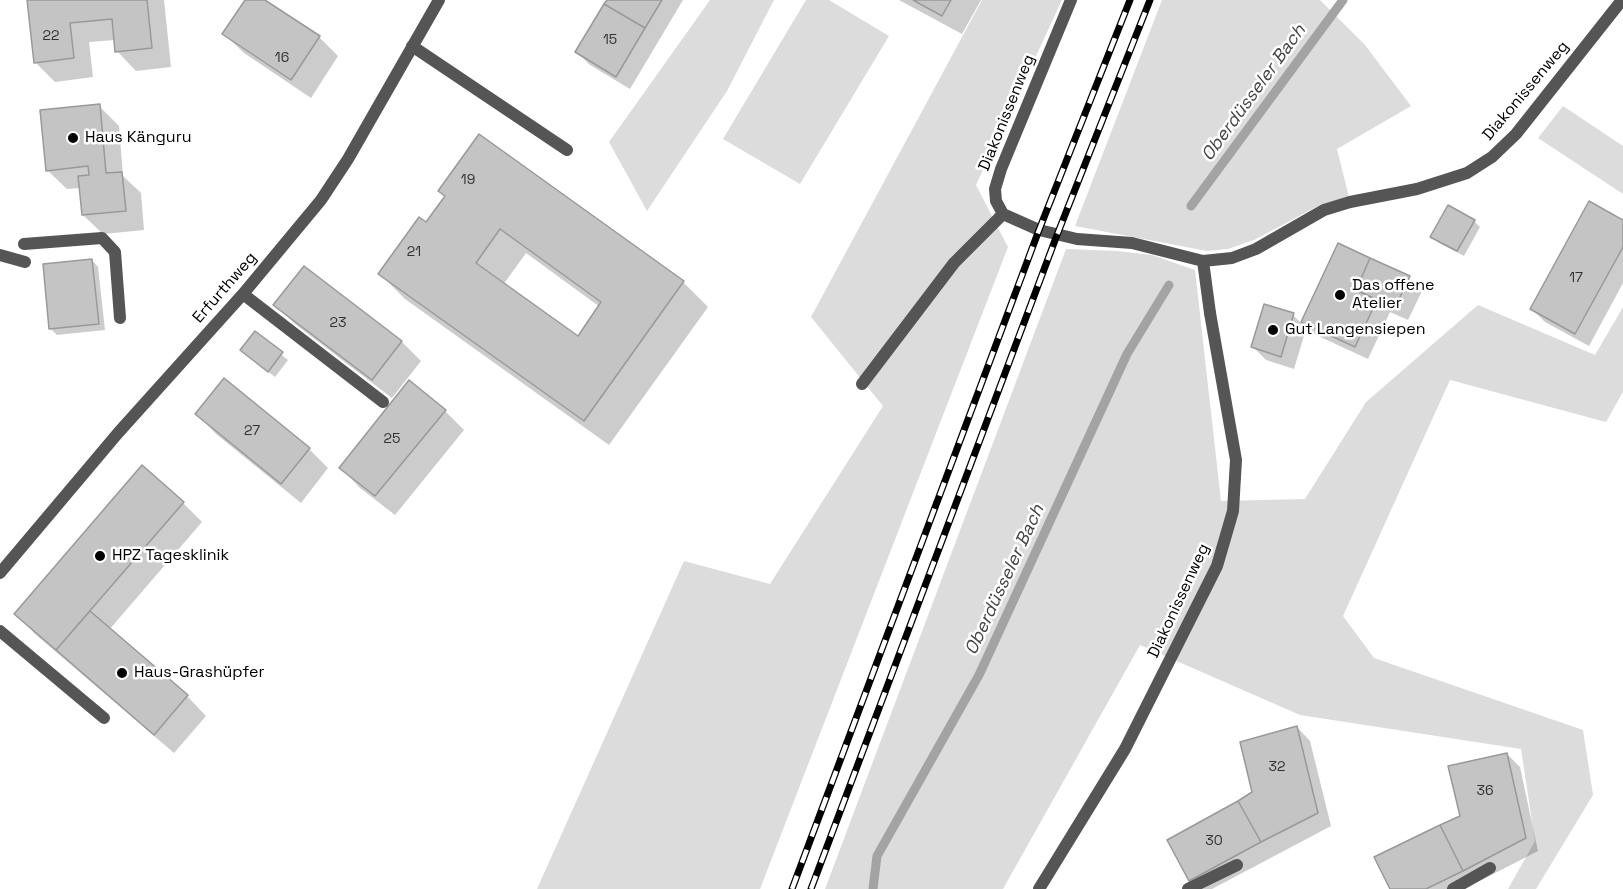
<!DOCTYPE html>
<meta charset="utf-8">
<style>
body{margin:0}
canvas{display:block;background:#fff}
</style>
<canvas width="1623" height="889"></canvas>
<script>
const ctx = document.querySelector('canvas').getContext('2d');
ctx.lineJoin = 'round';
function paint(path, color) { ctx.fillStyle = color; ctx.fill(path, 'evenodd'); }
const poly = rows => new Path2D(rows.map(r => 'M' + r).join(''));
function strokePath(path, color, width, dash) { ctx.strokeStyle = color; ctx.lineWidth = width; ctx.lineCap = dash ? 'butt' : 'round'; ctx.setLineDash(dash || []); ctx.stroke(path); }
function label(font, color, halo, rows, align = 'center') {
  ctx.font = font + ' "Space Grotesk",sans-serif'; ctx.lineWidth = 5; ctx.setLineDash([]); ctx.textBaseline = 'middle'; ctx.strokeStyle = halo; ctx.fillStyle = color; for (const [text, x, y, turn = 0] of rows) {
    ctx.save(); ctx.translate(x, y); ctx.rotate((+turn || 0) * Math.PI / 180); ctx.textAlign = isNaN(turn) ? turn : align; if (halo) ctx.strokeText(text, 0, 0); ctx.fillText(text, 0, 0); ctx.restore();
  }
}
paint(poly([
 [710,0,774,0,727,91,647,211,609,142],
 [806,0,829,0,889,36,800,184,723,139],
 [982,0,1062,0,976,185,1008,247,760,889,537,889,684,561,770,584,883,406,811,317],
 [1162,0,1320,0,1365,45,1411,106,1337,149,1349,197,1320,205,1254,240,1228,249,1207,251,1075,226],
 [1563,106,1623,146,1623,194,1538,138],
 [1066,249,1117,251,1152,255,1195,270,1221,501,1305,499,1366,402,1478,305,1595,355,1623,307,1623,392,1606,422,1450,380,1343,616,1374,658,1583,730,1593,795,1536,889,1508,889,1535,841,1521,749,1300,715,1140,645,1003,889,825,889]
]), '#dcdcdc');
paint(poly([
 [29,0,164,0,171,67,136,71,117,51,115,40,89,42,93,77,55,82,35,62],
 [247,0,263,0,319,37,338,56,311,98,244,53,224,34],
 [608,0,683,0,630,89,590,65,577,52],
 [899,0,981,0,962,34],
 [99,106,119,126,123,176,141,193,144,230,103,234,83,215,81,188,67,189,47,170],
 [479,136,683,282,708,307,609,445,405,299,380,274,426,224,446,197],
 [526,253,600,307,578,338,503,285],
 [1474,221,1480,227,1464,256,1439,243,1432,236],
 [1623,222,1623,283,1589,346,1545,322,1532,309],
 [1339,245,1409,278,1422,291,1408,320,1390,312,1368,359,1316,335,1307,326,1294,369,1266,360,1253,347,1293,315,1302,324],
 [92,260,98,267,105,330,57,335,51,329],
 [304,268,402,342,421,361,392,398,295,324,275,305],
 [255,333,288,360,275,377,248,356],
 [445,411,464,430,395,515,360,488,341,468],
 [197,414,309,449,328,468,301,503,216,434],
 [183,503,202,522,109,630,187,696,206,716,174,753,35,634,16,614],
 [1297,727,1310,741,1331,826,1212,889,1199,889,1191,880,1254,793],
 [1507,754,1520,767,1538,851,1464,889,1391,889,1462,817]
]), '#0003');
strokePath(poly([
 [1191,206,1343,0],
 [873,889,877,856,979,675,1127,354,1169,285]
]), '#a3a3a3', 9);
const building = poly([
 [27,0,147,0,152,48,115,52,112,19,70,23,74,58,34,63,27,0],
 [245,0,265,0,320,36,291,80,222,34,245,0],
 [607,0,662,0,645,28,604,4,607,0],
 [913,0,951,0,942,16,913,0],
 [604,4,645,28,616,77,575,52,604,4],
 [100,104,106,173,122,172,126,211,82,215,78,176,89,175,88,166,46,171,40,110,100,104],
 [479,134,684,281,584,421,378,274,419,217,426,222,445,196,438,191,479,134],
 [500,229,601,302,578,336,476,263,500,229],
 [1589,201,1623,220,1623,247,1575,334,1530,309,1589,201],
 [1448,205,1475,220,1457,251,1430,237,1448,205],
 [1338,243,1370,258,1356,290,1377,300,1355,347,1301,322,1338,243],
 [1370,258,1410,276,1395,308,1356,290,1370,258],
 [92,259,99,324,49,329,43,264,92,259],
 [304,266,402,341,372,380,273,305,304,266],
 [1264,304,1294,313,1281,357,1251,347,1264,304],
 [255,331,283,352,268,372,240,350,255,331],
 [224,378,310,448,281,484,195,414,224,378],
 [409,380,446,410,375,496,339,468,409,380],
 [142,465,184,502,56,650,14,614,142,465],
 [90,611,188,695,154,735,56,650,90,611],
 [1297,726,1318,813,1261,842,1238,801,1252,792,1240,742,1297,726],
 [1507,753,1526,838,1463,871,1440,825,1460,816,1448,766,1507,753],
 [1238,801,1261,842,1189,881,1167,840,1238,801],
 [1440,825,1463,871,1426,889,1390,889,1374,857,1440,825]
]);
paint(building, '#c4c4c4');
strokePath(building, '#999', 1.5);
strokePath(poly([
 [1071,0,1001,169,995,189,996,201,1003,214,1039,230,1077,239,1132,243,1203,261,1210,313],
 [412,46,567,150],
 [24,244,102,238,115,252,120,318],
 [0,255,25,262],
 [1203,261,1232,258,1256,249,1324,210,1350,202,1417,189,1467,173,1492,157,1516,134,1622,0],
 [243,294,383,402],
 [862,384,954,263,1003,214],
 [0,573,118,433,243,294,321,200,348,159,439,0],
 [0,631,104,718],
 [1188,889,1237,865],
 [1453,889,1490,868]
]), '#555', 12);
strokePath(poly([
 [1039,889,1125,749,1217,566,1233,511,1236,460,1210,313]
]), '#555', 12);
const rail = poly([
 [792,889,1039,230,1130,0],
 [811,889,1057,235,1150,0]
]);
strokePath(rail, '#000', 7);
strokePath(rail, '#fff', 4.5, [14]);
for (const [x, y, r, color] of [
 [73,138,6,"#000"],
 [1340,295,6,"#000"],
 [1273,330,6,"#000"],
 [100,556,6,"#000"],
 [122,673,6,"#000"]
]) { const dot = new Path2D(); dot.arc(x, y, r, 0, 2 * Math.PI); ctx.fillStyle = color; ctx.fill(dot); strokePath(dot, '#fff', 2); }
label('14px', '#313131', null, [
 ["22",51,36],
 ["15",610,40],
 ["16",282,58],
 ["19",468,180],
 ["21",414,252],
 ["17",1576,278],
 ["23",338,323],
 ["27",252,431],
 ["25",392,439],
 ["32",1277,767],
 ["36",1485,791],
 ["30",1214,841]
]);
label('16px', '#000', '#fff', [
 ["Diakonissenweg",1526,91,-50],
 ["Diakonissenweg",1007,113,-68],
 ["Erfurthweg",225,288,-49],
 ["Diakonissenweg",1179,601,-65]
]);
label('16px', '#000', '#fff', [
 ["Haus Känguru",85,138],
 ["Das offene",1352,286],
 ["Atelier",1352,304],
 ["Gut Langensiepen",1285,330],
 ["HPZ Tagesklinik",112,556],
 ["Haus-Grashüpfer",134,673]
], 'left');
label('italic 18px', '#444', '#fff', [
 ["Oberdüsseler Bach",1254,93,-54],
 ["Oberdüsseler Bach",1005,580,-65]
]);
</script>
